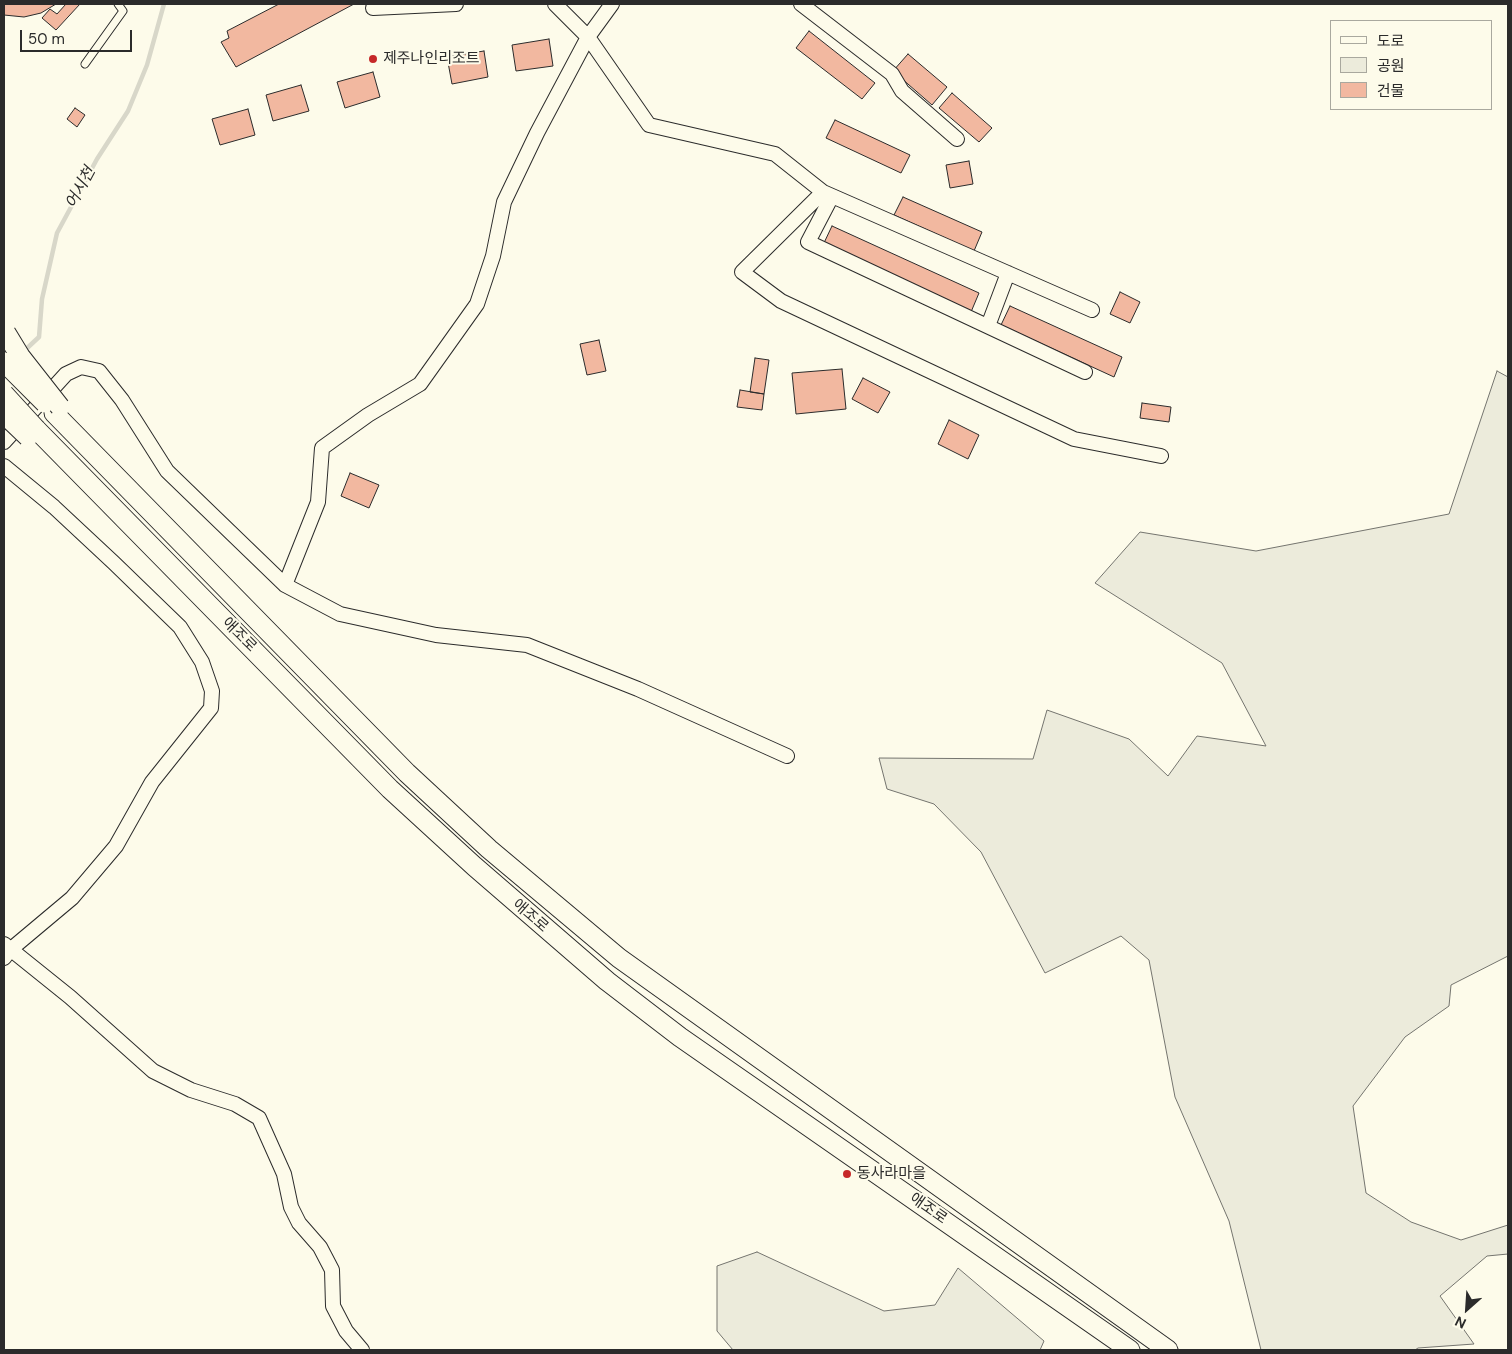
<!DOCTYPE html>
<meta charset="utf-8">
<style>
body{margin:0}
#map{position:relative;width:1512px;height:1354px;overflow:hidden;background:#fdfbea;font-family:"DM Sans","Noto Sans KR",sans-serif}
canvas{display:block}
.frame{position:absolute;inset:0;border:5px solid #2b2b2b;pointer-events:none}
.legend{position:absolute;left:1330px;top:20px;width:162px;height:90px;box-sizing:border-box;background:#fdfbea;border:1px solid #a9a89e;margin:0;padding:6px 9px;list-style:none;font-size:15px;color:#2b2b2b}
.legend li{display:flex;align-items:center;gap:10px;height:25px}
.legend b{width:25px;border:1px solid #a9a89e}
.north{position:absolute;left:1442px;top:1284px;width:50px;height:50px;-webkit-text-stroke:4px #fdfbea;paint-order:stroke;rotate:206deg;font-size:14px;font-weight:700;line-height:20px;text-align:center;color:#2b2b2b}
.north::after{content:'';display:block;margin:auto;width:18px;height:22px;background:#2b2b2b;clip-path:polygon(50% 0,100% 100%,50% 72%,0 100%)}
.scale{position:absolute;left:20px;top:30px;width:112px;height:22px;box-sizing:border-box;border:2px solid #2b2b2b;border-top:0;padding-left:6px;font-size:15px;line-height:18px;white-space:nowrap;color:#2b2b2b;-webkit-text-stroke:4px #fdfbea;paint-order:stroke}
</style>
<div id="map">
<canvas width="1512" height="1354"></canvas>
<div class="frame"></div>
<ul class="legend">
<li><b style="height:6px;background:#fdfbea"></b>도로</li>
<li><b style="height:14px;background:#ecebdb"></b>공원</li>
<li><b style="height:14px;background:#f2b8a0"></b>건물</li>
</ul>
<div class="north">N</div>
<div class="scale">50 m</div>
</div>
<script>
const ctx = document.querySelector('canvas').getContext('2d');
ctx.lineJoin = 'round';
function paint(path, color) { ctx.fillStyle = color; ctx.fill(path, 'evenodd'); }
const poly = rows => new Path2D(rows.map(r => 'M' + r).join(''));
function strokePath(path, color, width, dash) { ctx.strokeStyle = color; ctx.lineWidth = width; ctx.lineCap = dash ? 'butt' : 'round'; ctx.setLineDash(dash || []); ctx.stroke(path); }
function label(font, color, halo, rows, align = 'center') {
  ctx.font = font + ' "DM Sans","Noto Sans KR",sans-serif'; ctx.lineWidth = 4; ctx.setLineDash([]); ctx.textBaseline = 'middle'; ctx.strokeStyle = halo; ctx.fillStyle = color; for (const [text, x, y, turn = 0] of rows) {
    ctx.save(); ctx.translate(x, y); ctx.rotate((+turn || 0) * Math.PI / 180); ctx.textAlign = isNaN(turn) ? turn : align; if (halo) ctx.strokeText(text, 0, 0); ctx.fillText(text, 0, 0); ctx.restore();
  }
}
const green = poly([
 [1497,371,1508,377,1508,956,1451,985,1449,1006,1405,1037,1353,1106,1366,1193,1411,1222,1461,1240,1508,1225,1508,1254,1487,1256,1440,1296,1474,1344,1418,1348,1415,1350,1261,1350,1229,1221,1175,1097,1149,960,1121,936,1045,973,981,852,934,804,887,789,879,758,1033,759,1047,710,1129,739,1168,776,1197,736,1266,746,1222,663,1095,583,1140,532,1256,551,1449,514,1497,371],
 [757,1252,884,1311,935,1305,958,1268,1044,1341,1040,1350,733,1350,717,1331,717,1266,757,1252]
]);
paint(green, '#ecebdb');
strokePath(green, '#74746e', 1);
strokePath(poly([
 [24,351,39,337,42,299,57,233,97,159,128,111,147,65,164,4]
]), '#d8d7c9', 4.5);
const building = poly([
 [4,4,56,4,41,13,24,17,4,15,4,4],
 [66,4,80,4,56,30,42,18,50,9,57,14,66,4],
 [279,4,354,4,236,67,221,42,229,38,227,31,279,4],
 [809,31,875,83,862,99,796,48,809,31],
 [549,39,553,66,516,71,512,45,549,39],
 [484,51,488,77,452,84,447,57,484,51],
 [908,54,947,87,932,105,893,71,908,54],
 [373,72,380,97,345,108,337,82,373,72],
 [301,85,309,111,273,121,266,95,301,85],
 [952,93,992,128,979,142,939,108,952,93],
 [75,108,85,115,77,127,67,119,75,108],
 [248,109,255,135,220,145,212,119,248,109],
 [835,120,910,155,901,173,826,138,835,120],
 [969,161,973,184,950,188,946,165,969,161],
 [903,197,982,232,974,251,894,215,903,197],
 [832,226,979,293,971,312,823,245,832,226],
 [1120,292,1140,302,1130,323,1110,314,1120,292],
 [1010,306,1122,357,1114,377,1001,325,1010,306],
 [599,340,606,371,587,375,580,344,599,340],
 [755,358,769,360,764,394,750,392,755,358],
 [842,369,846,409,796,414,792,373,842,369],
 [863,378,890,392,878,413,852,399,863,378],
 [740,390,764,394,762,410,737,407,740,390],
 [1142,403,1171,407,1169,422,1140,418,1142,403],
 [949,420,979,435,968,459,938,444,949,420],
 [350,473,379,485,369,508,341,496,350,473]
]);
paint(building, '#f2b8a0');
strokePath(building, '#2b2b2b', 1);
const lane = poly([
 [85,64,123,11,118,4]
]);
const street = poly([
 [555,4,588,37,649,125,775,154,823,192,1092,310],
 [801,4,892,74,902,91,957,139],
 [373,8,456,4],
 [823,192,742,272,781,301,1074,439,1161,456],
 [832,196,808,242,1085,372],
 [988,326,1008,273],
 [4,442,66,374,81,367,99,371,122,400,167,471,285,585,340,614,436,635,527,645,638,689,787,756],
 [4,466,54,507,114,563,180,627,202,662,212,691,211,708,152,782,116,846,72,898,10,950,4,958],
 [285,585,318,502,322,448,368,415,420,384,477,304,493,256,504,202,537,133,588,37,612,4],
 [4,944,70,997,153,1071,191,1090,235,1104,259,1118,284,1174,291,1207,299,1223,320,1247,332,1270,333,1306,346,1331,362,1350]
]);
const secondary = poly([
 [54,413,407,773,489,849,619,958,1168,1350],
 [36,429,390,789,474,866,607,981,680,1037,1130,1350]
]);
strokePath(lane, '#2b2b2b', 9);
strokePath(street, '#2b2b2b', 16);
strokePath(secondary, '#2b2b2b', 21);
strokePath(lane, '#fdfbea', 7);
strokePath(street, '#fdfbea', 14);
strokePath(secondary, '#fdfbea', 19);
const secondaryBridge = poly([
 [6,333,20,356,60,407],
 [4,362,45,403],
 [4,394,36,429],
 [4,414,28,437]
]);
strokePath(secondaryBridge, '#2b2b2b', 21, []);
strokePath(secondaryBridge, '#fdfbea', 19);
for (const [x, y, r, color] of [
 [373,59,5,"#c62828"],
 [847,1174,5,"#c62828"]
]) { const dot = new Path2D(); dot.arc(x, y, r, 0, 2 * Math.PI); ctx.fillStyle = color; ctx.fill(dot); strokePath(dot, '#fdfbea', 2); }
label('15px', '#2b2b2b', '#fdfbea', [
 ["제주나인리조트",383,59],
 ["동사라마을",857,1174]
], 'left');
label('15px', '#2b2b2b', '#fdfbea', [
 ["애조로",239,635,45],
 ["애조로",530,916,41],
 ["애조로",928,1209,35]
]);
label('italic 16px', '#2b2b2b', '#fdfbea', [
 ["어시천",81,188,-62]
]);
</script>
